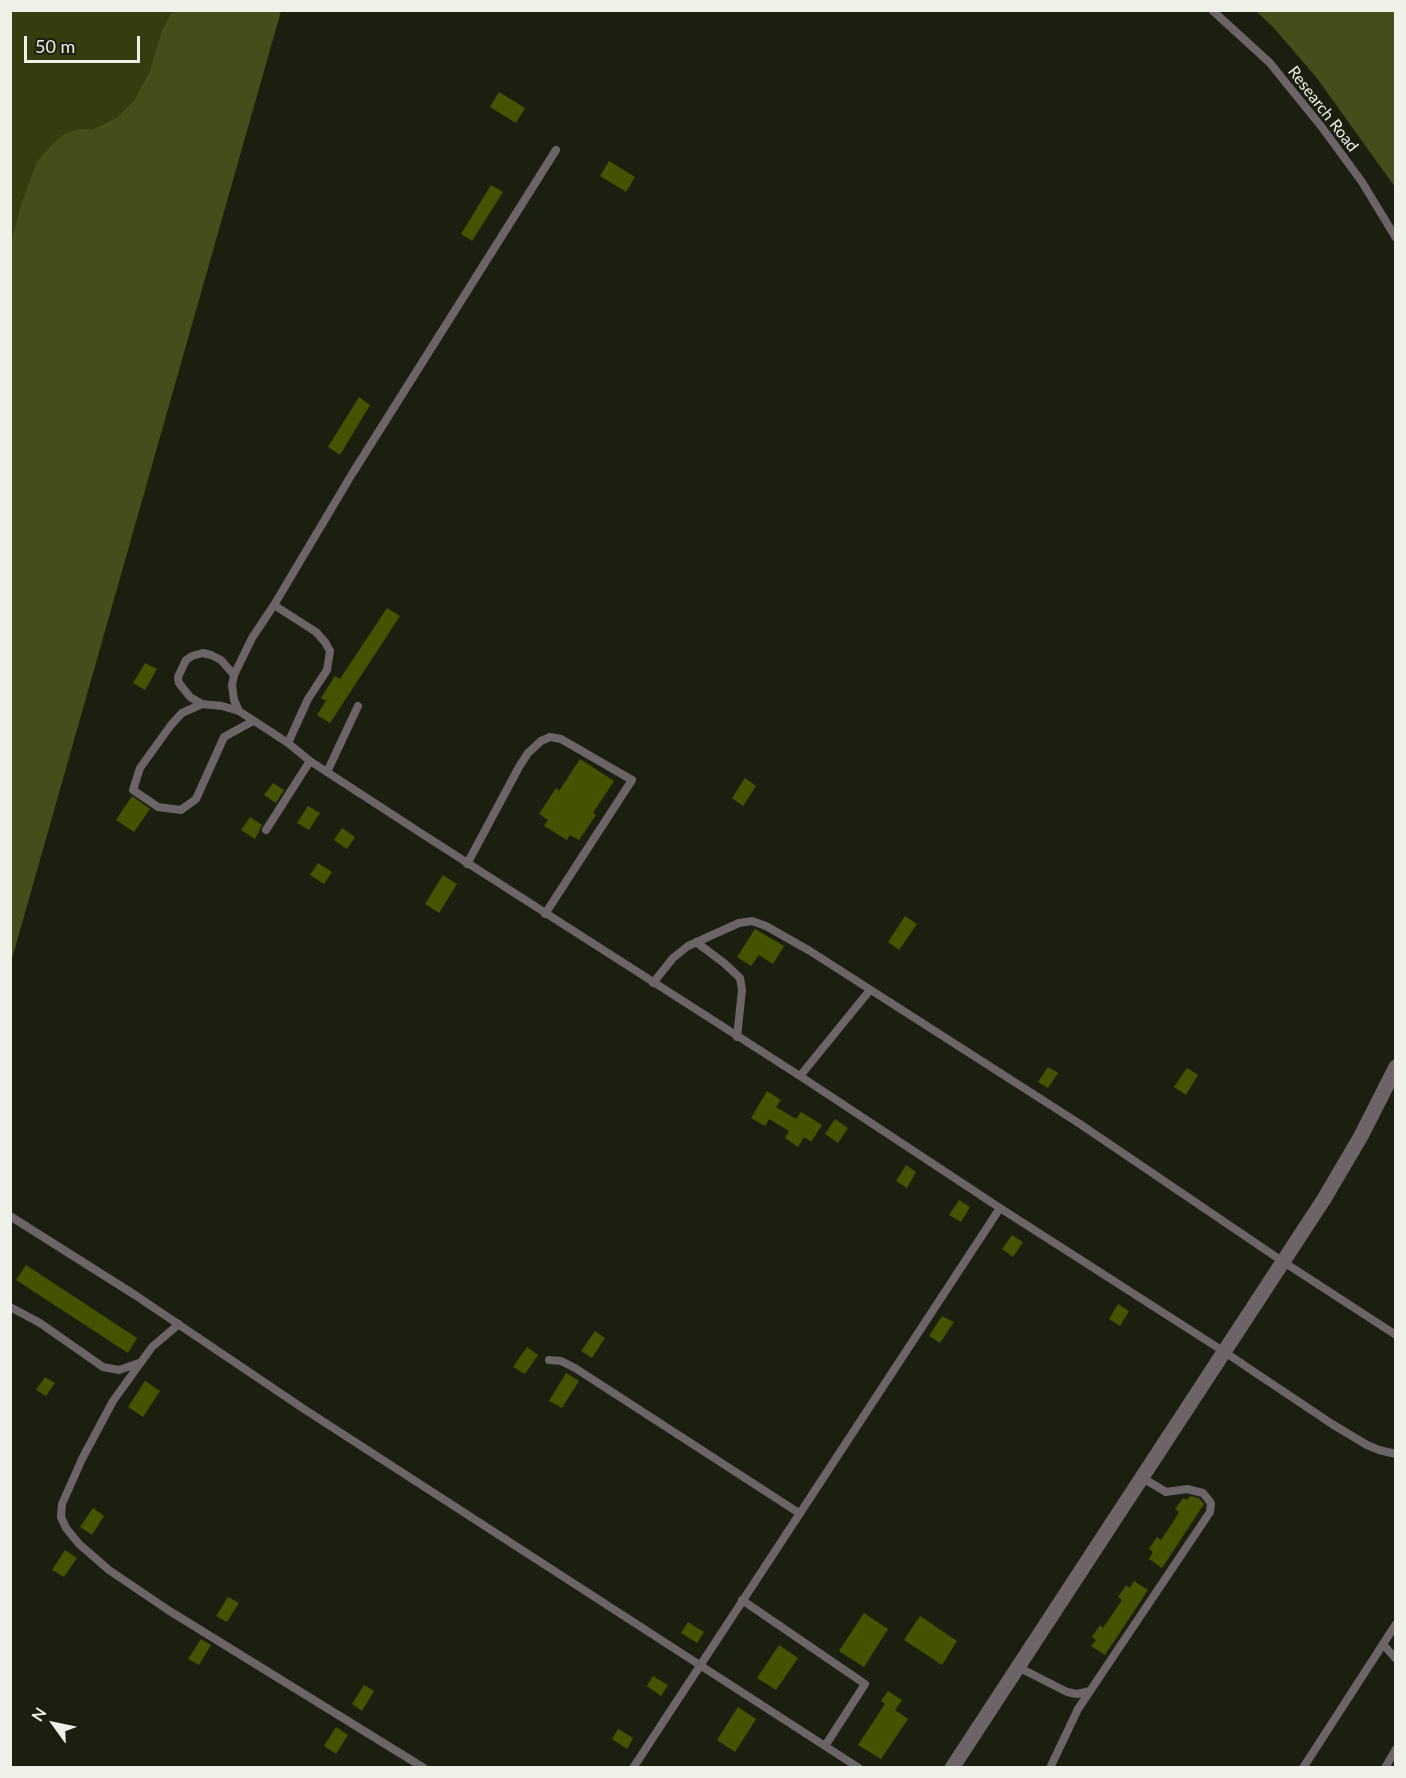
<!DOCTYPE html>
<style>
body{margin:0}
#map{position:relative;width:1406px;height:1778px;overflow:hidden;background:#1b1f0f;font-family:Lato,sans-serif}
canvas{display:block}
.frame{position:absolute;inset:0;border:12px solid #eef1e7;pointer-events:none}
.north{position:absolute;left:24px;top:1694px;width:60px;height:60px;-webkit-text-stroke:4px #1b1f0f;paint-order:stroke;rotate:303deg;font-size:16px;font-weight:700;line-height:24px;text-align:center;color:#eef1e7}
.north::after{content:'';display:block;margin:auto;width:21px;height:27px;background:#eef1e7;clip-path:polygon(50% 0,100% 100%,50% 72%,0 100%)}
.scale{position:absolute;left:24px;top:36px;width:116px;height:27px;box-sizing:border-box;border:3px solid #eef1e7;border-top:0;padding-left:8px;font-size:18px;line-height:21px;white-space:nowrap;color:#eef1e7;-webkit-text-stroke:4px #1b1f0f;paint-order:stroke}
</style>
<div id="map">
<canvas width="1406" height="1778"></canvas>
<div class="frame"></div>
<div class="north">N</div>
<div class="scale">50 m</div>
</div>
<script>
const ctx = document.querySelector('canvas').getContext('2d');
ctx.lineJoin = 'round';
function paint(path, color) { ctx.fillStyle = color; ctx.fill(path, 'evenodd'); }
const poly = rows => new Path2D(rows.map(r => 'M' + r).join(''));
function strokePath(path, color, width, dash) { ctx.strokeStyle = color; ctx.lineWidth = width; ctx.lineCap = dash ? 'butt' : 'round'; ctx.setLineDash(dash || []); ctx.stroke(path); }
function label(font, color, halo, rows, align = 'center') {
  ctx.font = font + ' Lato,sans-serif'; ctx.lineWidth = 6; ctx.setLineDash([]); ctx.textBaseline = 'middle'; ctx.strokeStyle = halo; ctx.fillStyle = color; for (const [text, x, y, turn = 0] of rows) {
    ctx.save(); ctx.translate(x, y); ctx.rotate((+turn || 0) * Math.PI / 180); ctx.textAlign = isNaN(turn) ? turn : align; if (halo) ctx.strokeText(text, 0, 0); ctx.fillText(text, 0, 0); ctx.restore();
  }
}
paint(poly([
 [11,11,173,11,162,30,149,73,134,100,116,118,93,129,78,129,21,204,11,246]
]), '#343d0d');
paint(poly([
 [173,10,281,11,11,962,11,242,21,204,37,162,52,144,63,135,78,129,93,129,116,118,134,100,149,73,162,30],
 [1256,11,1395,11,1395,187,1316,77,1273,27]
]), '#434e1b');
paint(poly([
 [499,92,525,108,516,123,490,107],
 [609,161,635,177,626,192,600,176],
 [491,185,503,192,472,241,461,234],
 [359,397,370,405,340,455,328,447],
 [387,608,400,616,330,723,317,715,326,701,321,698,335,676,340,679],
 [145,663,157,669,145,690,133,683],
 [580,759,614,781,593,813,596,815,579,840,570,835,567,840,544,826,548,820,539,814,556,788,559,791],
 [745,778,756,786,743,806,732,798],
 [273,783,284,790,276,803,264,795],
 [132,796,150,809,134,832,116,820],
 [308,806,320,813,309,830,297,823],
 [250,817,262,825,255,839,241,830],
 [342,828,355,837,347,849,334,840],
 [318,863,332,872,324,884,310,875],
 [443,875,457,884,439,913,425,904],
 [905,916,917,924,899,950,888,942],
 [755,929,784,946,773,964,759,955,751,966,737,957],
 [1048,1067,1058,1073,1048,1088,1038,1082],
 [1187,1068,1198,1075,1186,1095,1174,1087],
 [767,1091,781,1100,776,1107,796,1119,801,1112,822,1125,811,1142,804,1137,798,1147,785,1138,789,1131,769,1119,765,1126,751,1118],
 [835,1119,848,1128,838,1143,825,1134],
 [906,1165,916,1172,907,1188,896,1181],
 [959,1200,970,1207,961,1222,949,1215],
 [1012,1235,1023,1242,1013,1257,1002,1249],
 [26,1265,137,1338,128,1353,16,1280],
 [1118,1304,1129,1311,1120,1326,1109,1319],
 [942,1316,954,1322,940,1343,929,1336],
 [595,1331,605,1338,592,1358,581,1351],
 [527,1347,538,1355,525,1374,513,1367],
 [566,1373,579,1381,562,1408,549,1401],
 [45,1377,55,1383,46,1396,36,1390],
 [145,1381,160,1391,143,1417,128,1407],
 [1190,1496,1199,1498,1204,1504,1162,1568,1149,1559,1153,1552,1149,1549,1157,1537,1161,1540,1175,1519,1179,1512,1175,1509,1183,1498,1187,1500],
 [93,1508,104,1516,92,1535,80,1527],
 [65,1550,77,1558,64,1577,52,1570],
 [1134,1581,1148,1590,1105,1655,1091,1646,1096,1640,1092,1637,1100,1625,1103,1628,1122,1600,1118,1597,1126,1585,1130,1588],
 [228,1597,239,1603,227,1622,216,1616],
 [864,1613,888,1629,864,1667,839,1651],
 [920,1616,957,1641,942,1665,904,1640],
 [688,1622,704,1632,697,1643,681,1633],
 [201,1639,211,1645,199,1665,188,1659],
 [779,1645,798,1658,776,1690,757,1678],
 [653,1676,668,1685,661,1696,647,1686],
 [364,1685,374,1691,362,1711,352,1704],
 [888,1691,902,1700,895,1710,908,1719,881,1759,858,1745,885,1704,881,1701],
 [738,1707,756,1719,735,1752,717,1740],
 [336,1727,348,1735,336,1754,324,1746],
 [618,1729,633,1738,627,1749,612,1739]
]), '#455300');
strokePath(poly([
 [1212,10,1270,63,1282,78,1321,126,1362,182,1396,238],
 [274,605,316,632,325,642,330,651,327,670,308,699,288,743],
 [202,704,190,697,179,683,178,677,186,660,192,656,203,653,211,655,221,660,234,675],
 [239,711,234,700,232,685,234,675,252,638,274,605,352,474,556,150],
 [253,721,224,737,196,799,181,810,158,807,133,790,140,768,171,725,182,713,202,704,222,706,239,711,288,743,310,761,427,837,800,1076,1000,1208,1223,1351,1332,1424,1367,1445,1379,1450,1396,1454],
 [327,772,358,706],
 [266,830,310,761],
 [467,864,519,767,528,753,541,741,550,737,561,739,632,780,545,914],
 [696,942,724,963,740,978,742,990,737,1037],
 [653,983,673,958,688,946,739,923,752,921,766,926,810,951,1080,1124,1282,1261,1396,1335],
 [800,1076,870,990],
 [10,1216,135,1295,304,1409,859,1768],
 [10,1307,40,1323,103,1367,119,1370,139,1363],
 [179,1324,152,1347,113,1401,82,1459,62,1504,61,1517,66,1528,79,1544,109,1570,168,1610,424,1768],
 [549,1360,561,1361,575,1368,799,1513],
 [742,1600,865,1684,825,1746],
 [1383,1644,1396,1659],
 [1018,1667,1067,1692,1077,1694,1090,1691],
 [633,1768,1000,1208],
 [1050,1768,1078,1709,1210,1512,1211,1503,1203,1493,1187,1489,1166,1492,1141,1477],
 [1303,1768,1396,1624],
 [1385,1768,1396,1749]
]), '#6d6468', 8);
strokePath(poly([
 [952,1768,1324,1199,1361,1136,1396,1067]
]), '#6d6468', 15);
label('16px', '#eef1e7', '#1b1f0f', [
 ["Research Road",1323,109,52]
]);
</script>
